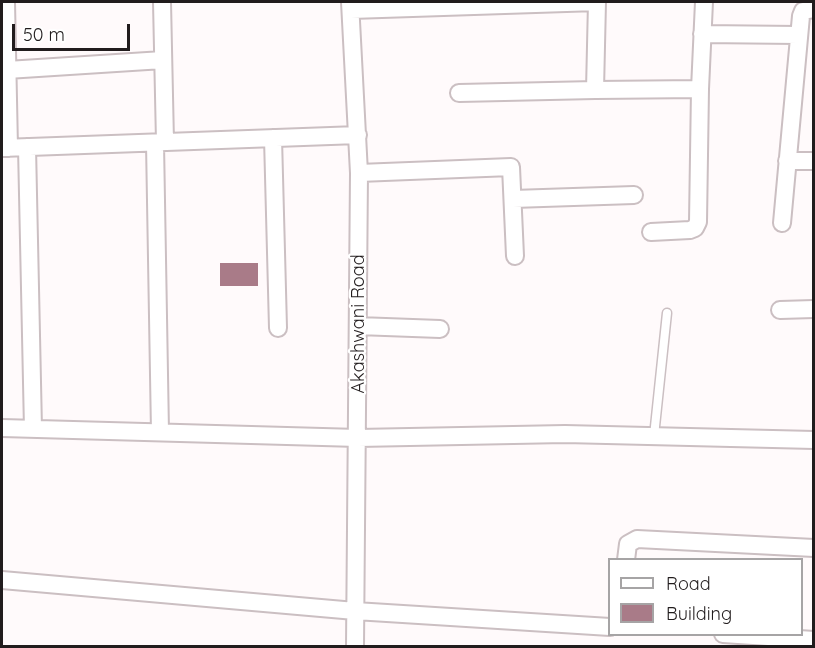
<!DOCTYPE html>
<style>
body{margin:0}
#map{position:relative;width:815px;height:648px;overflow:hidden;background:#fffafb;font-family:Quicksand,sans-serif}
canvas{display:block}
.frame{position:absolute;inset:0;border:3px solid #211c1d;pointer-events:none}
.legend{position:absolute;left:608px;top:558px;width:195px;height:78px;box-sizing:border-box;background:#fff;border:2px solid #a6a4a5;margin:0;padding:8px 10px;list-style:none;font-size:18px;color:#211c1d}
.legend li{display:flex;align-items:center;gap:12px;height:30px}
.legend b{width:30px;border:2px solid #a6a4a5}
.scale{position:absolute;left:12px;top:24px;width:118px;height:27px;box-sizing:border-box;border:3px solid #211c1d;border-top:0;padding-left:8px;font-size:18px;line-height:21px;white-space:nowrap;color:#211c1d;-webkit-text-stroke:4px #fff;paint-order:stroke}
</style>
<div id="map">
<canvas width="815" height="648"></canvas>
<div class="frame"></div>
<ul class="legend">
<li><b style="height:8px;background:#fff"></b>Road</li>
<li><b style="height:16px;background:#a97b88"></b>Building</li>
</ul>
<div class="scale">50 m</div>
</div>
<script>
const ctx = document.querySelector('canvas').getContext('2d');
ctx.lineJoin = 'round';
function paint(path, color) { ctx.fillStyle = color; ctx.fill(path, 'evenodd'); }
const poly = rows => new Path2D(rows.map(r => 'M' + r).join(''));
function strokePath(path, color, width, dash) { ctx.strokeStyle = color; ctx.lineWidth = width; ctx.lineCap = dash ? 'butt' : 'round'; ctx.setLineDash(dash || []); ctx.stroke(path); }
function label(font, color, halo, rows, align = 'center') {
  ctx.font = font + ' Quicksand,sans-serif'; ctx.lineWidth = 4.5; ctx.setLineDash([]); ctx.textBaseline = 'middle'; ctx.strokeStyle = halo; ctx.fillStyle = color; for (const [text, x, y, turn = 0] of rows) {
    ctx.save(); ctx.translate(x, y); ctx.rotate((+turn || 0) * Math.PI / 180); ctx.textAlign = isNaN(turn) ? turn : align; if (halo) ctx.strokeText(text, 0, 0); ctx.fillText(text, 0, 0); ctx.restore();
  }
}
paint(poly([
 [220,263,258,263,258,286,220,286]
]), '#a97b88');
const service = poly([
 [654,436,667,313]
]);
const minor = poly([
 [6,2,9,148],
 [162,2,165,142],
 [350,2,359,173,355,646],
 [597,2,595,90,700,89,704,2],
 [351,10,597,2],
 [702,34,798,35],
 [7,70,163,60],
 [459,93,595,90],
 [273,138,278,328],
 [155,143,160,432],
 [27,147,33,429],
 [2,148,358,135],
 [787,161,814,161],
 [359,173,511,167,515,256],
 [513,199,634,195],
 [782,223,801,16,803,11,814,9],
 [651,232,690,230,695,228,698,222,700,89],
 [780,310,814,309],
 [358,326,440,329],
 [2,428,358,438,565,434,814,440],
 [626,560,628,544,637,539,814,548],
 [2,580,355,611,610,627],
 [723,634,814,640]
]);
strokePath(service, '#cbbfc2', 11);
strokePath(minor, '#cbbfc2', 20);
strokePath(service, '#fff', 8);
strokePath(minor, '#fff', 16);
label('18px', '#211c1d', '#fff', [
 ["Akashwani Road",359,324,-90]
]);
</script>
